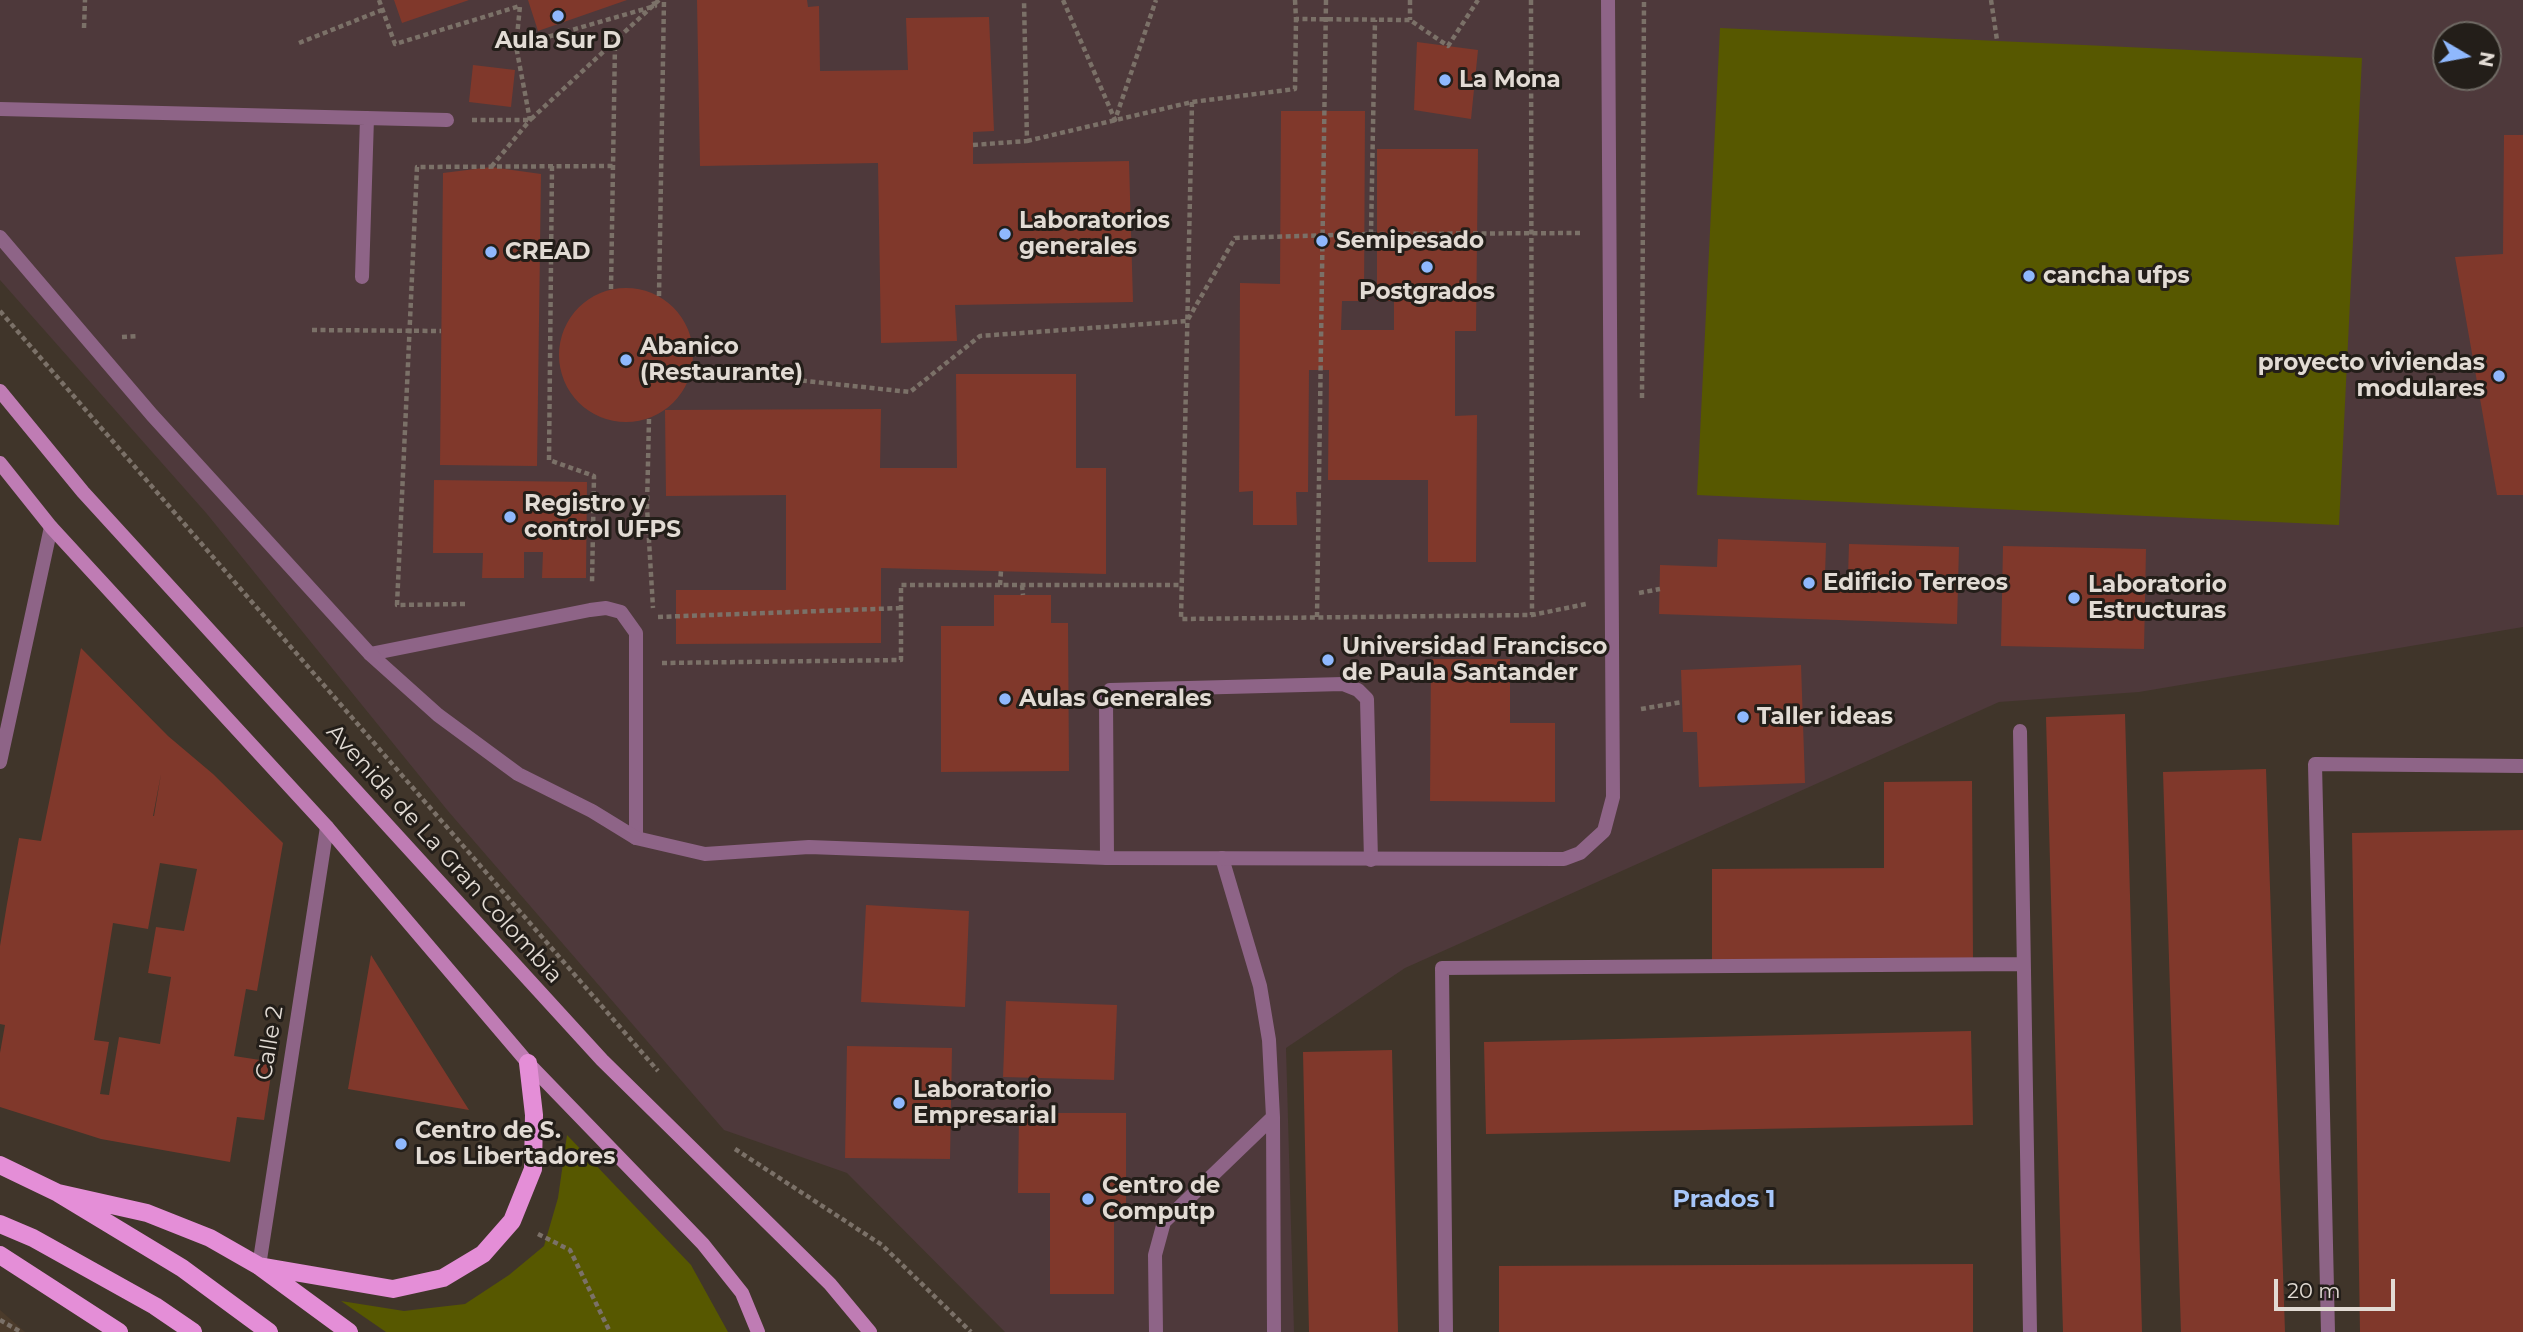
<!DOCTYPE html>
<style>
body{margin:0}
#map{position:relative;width:2523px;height:1332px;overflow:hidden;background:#40352a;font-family:Montserrat,sans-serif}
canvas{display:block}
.north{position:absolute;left:2432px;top:21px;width:70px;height:70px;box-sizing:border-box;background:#231e19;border:2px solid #6f6a64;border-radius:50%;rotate:100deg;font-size:19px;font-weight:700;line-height:28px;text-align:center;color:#e2dbd4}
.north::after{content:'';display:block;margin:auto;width:24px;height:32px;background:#8fb8fd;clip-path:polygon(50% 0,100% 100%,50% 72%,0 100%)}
.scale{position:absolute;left:2274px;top:1279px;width:121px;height:32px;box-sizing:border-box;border:4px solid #e2dbd4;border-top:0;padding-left:9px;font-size:21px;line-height:24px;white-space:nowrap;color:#e2dbd4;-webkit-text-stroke:5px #231e19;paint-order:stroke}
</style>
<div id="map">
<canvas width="2523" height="1332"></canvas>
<div class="north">N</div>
<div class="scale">20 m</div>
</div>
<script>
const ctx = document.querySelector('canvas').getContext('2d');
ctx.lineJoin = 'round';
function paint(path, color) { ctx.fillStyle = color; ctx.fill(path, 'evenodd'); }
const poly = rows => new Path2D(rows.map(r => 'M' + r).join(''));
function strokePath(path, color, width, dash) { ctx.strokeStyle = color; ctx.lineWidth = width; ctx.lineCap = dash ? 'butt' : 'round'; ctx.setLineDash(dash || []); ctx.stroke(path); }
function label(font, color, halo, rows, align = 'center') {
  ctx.font = font + ' Montserrat,sans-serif'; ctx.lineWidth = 6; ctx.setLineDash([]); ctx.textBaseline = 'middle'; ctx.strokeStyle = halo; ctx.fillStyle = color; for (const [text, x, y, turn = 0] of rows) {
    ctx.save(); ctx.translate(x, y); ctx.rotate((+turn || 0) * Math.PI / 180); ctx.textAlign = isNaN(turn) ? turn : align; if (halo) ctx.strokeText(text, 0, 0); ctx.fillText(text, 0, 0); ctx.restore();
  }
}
paint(poly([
 [0,1310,25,1332,0,1332]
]), '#4b3b2b');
paint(poly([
 [0,0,2523,0,2523,627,2139,692,1999,702,1405,968,1286,1048,1294,1332,1005,1332,847,1173,724,1130,448,811,207,514,0,280],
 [2446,35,2488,35,2488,77,2446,77]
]), '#4e393b');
paint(poly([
 [1720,28,2362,58,2339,525,1697,495],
 [567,1135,691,1265,728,1332,386,1332,341,1301,404,1311,465,1304,509,1275,544,1246,558,1198]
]), '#575800');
paint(poly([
 [394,0,469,0,402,23],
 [528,0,627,0,538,31],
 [697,0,807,0,808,7,819,6,820,71,908,70,906,18,989,17,994,131,973,132,973,164,1129,161,1133,302,955,305,957,341,881,343,878,163,700,166],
 [1417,42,1478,50,1471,119,1414,110],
 [473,65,515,70,511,107,469,102],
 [1281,111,1365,111,1364,301,1342,301,1341,330,1394,330,1394,301,1377,301,1377,149,1478,149,1476,331,1455,331,1455,416,1477,415,1476,562,1428,562,1428,480,1328,480,1329,370,1309,370,1308,492,1296,492,1297,525,1253,525,1253,491,1239,492,1240,283,1280,284],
 [2504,135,2523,135,2523,495,2497,495,2455,257,2503,254],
 [491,167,541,174,537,466,440,465,443,173],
 '559 355a67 67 0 1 1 134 0a67 67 0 1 1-134 0Z',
 [956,374,1076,374,1076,468,1106,468,1106,574,881,568,881,643,676,644,676,590,786,590,786,495,666,496,665,410,881,409,880,468,957,468],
 [434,480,587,482,586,578,542,578,543,552,524,552,524,578,482,578,483,553,433,553],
 [1718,539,1826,543,1825,576,1848,577,1849,544,1959,547,1957,624,1659,614,1660,565,1717,567],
 [2003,546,2146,549,2144,649,2001,646],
 [994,595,1051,595,1051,623,1068,623,1069,771,941,772,941,626,994,626],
 [81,648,168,736,213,774,283,843,257,991,246,989,234,1056,273,1062,264,1120,237,1117,230,1162,101,1139,0,1107,0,1053,5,1025,0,1024,0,946,7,904,19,838,41,841],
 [161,774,154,816,153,816],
 [160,863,197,869,184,931,156,927,148,973,171,977,160,1044,119,1037,109,1095,100,1094,109,1042,94,1040,113,923,148,929],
 [1431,659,1510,659,1510,723,1555,723,1555,802,1430,801],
 [1801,665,1805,783,1699,787,1697,732,1683,732,1681,670],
 [2125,714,2142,1332,2063,1332,2046,717],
 [2266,769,2285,1332,2181,1332,2163,772],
 [1972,781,1973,961,1712,962,1712,869,1884,868,1884,782],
 [2523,830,2523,1332,2360,1332,2352,833],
 [866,905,969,911,965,1007,861,1002],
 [371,955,469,1110,348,1089],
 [1006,1001,1117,1005,1114,1080,1003,1077],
 [1971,1031,1973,1125,1486,1134,1484,1042],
 [847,1046,952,1048,950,1159,845,1158],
 [1392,1050,1398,1332,1309,1332,1303,1052],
 [1019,1113,1126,1113,1126,1205,1114,1205,1114,1294,1050,1294,1050,1193,1018,1193],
 [1973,1264,1973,1332,1499,1332,1499,1266]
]), '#80382b');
strokePath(poly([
 [379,0,395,44,520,6,516,46,530,120,492,166],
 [1063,0,1115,120,1156,0],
 [1295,0,1296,19,1410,20,1448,46,1478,0],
 [1410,0,1410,20],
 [1531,0,1532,615],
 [1991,0,1997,40],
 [84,28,85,0],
 [299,43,382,10],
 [516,46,655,6,653,0],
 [1192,102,1181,619,1532,615,1586,604],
 [472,120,530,120,659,0],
 [1027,141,1192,102,1295,89,1296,19],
 [973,145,1027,141,1024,0],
 [552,166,549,460,594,476,592,583],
 [1371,234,1583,233],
 [611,289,615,44],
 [659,296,664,0],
 [0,311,658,1071],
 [312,330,441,331],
 [122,337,139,336],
 [692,369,910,392,980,336,1187,321,1235,238,1371,234,1375,20],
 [1642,398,1644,0],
 [649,419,647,507,653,608],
 [1000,585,1001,571],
 [1022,585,1023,595],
 [1639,593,1660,589],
 [465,604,397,605,417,167,613,166],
 [658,617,901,608],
 [1317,617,1326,0],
 [662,663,901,660,901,585,1181,585],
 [1641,709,1682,702],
 [735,1149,882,1245,971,1332],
 [538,1234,570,1250,610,1332],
 [0,1320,21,1332]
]), '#7b7168', 4.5, [5, 3.5]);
strokePath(poly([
 [0,109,447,120],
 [362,277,367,118],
 [370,654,590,610,606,608,621,612,636,633,636,838],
 [1107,858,1106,699,1110,690,1343,684,1358,690,1367,699,1371,860],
 [1222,858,1260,986,1269,1040,1273,1117,1274,1332],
 [1156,1332,1155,1255,1164,1222,1273,1117]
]), '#8e6487', 14);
strokePath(poly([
 [0,237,152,415,370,654,438,715,518,774,592,811,636,838,705,854,809,847,1107,858,1564,859,1580,853,1604,831,1613,797,1608,0],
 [2020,731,2030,1332],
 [0,762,51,527],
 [259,1266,327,827],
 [1446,1332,1442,968,2023,964],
 [2328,1332,2315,764,2523,766]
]), '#8e6487', 14);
strokePath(poly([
 [0,391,83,492,602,1060,830,1284,870,1332],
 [0,463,51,527,327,827,528,1063,703,1244,742,1293,758,1332]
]), '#bf7cb4', 14);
strokePath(poly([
 [0,1165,58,1193,182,1268,269,1332],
 [58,1193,147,1213,210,1238,259,1266,349,1332],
 [0,1224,33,1238,155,1306,193,1332],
 [0,1255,119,1332],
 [259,1266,393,1289,443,1278,483,1254,512,1221,533,1169,534,1115,528,1063]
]), '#e48ed7', 18);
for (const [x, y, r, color] of [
 [558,16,7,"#8fb8fd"],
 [1445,80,7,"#8fb8fd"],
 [1005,234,7,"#8fb8fd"],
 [1322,241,7,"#8fb8fd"],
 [491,252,7,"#8fb8fd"],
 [1427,267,7,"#8fb8fd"],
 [2029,276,7,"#8fb8fd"],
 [626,360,7,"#8fb8fd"],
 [2499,376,7,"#8fb8fd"],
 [510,517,7,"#8fb8fd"],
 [1809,583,7,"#8fb8fd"],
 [2074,598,7,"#8fb8fd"],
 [1328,660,7,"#8fb8fd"],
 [1005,699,7,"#8fb8fd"],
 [1743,717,7,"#8fb8fd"],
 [899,1103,7,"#8fb8fd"],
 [401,1144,7,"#8fb8fd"],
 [1088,1199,7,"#8fb8fd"]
]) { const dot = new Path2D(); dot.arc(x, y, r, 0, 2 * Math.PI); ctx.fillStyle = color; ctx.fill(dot); strokePath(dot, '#231e19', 2.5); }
label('bold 23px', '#e2dbd4', '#231e19', [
 ["Aula Sur D",558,41,"center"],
 ["La Mona",1459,80],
 ["Laboratorios",1019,221],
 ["generales",1019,247],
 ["Semipesado",1336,241],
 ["CREAD",505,252],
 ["cancha ufps",2043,276],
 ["Postgrados",1427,292,"center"],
 ["Abanico",640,347],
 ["(Restaurante)",640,373],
 ["proyecto viviendas",2485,363,"right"],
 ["modulares",2485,389,"right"],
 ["Registro y",524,504],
 ["control UFPS",524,530],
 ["Edificio Terreos",1823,583],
 ["Laboratorio",2088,585],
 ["Estructuras",2088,611],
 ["Universidad Francisco",1342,647],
 ["de Paula Santander",1342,673],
 ["Aulas Generales",1019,699],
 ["Taller ideas",1757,717],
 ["Laboratorio",913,1090],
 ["Empresarial",913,1116],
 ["Centro de S.",415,1131],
 ["Los Libertadores",415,1157],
 ["Centro de",1102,1186],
 ["Computp",1102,1212]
], 'left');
label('23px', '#e2dbd4', '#231e19', [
 ["Avenida de La Gran Colombia",444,854,48],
 ["Calle 2",270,1043,-81]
]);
label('bold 24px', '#a7c6f9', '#231e19', [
 ["Prados 1",1724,1200]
]);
</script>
